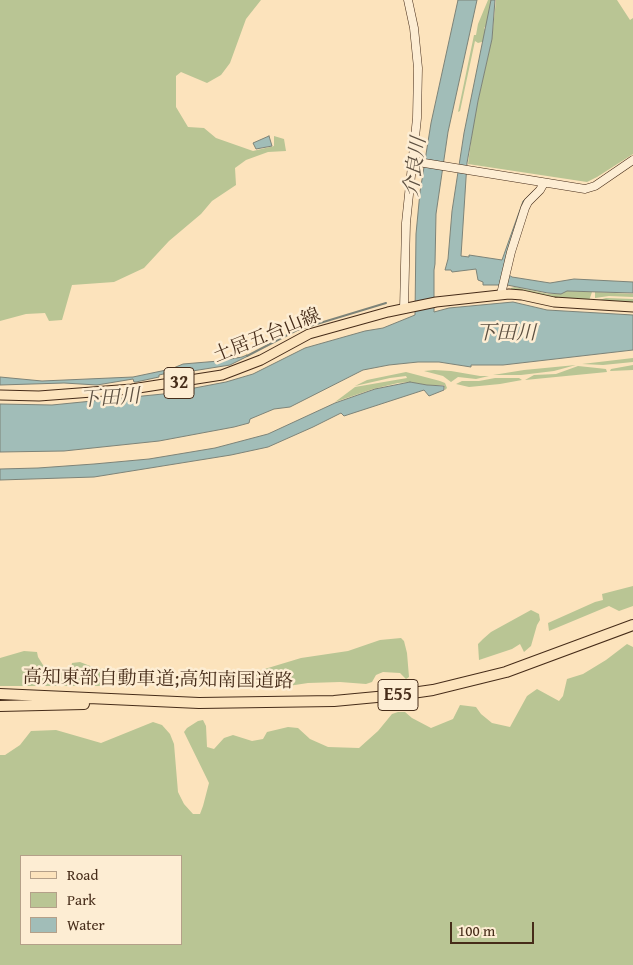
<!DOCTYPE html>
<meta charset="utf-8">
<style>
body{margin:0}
#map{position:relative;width:633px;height:965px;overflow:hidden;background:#fce3bc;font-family:"Gentium Book Plus",serif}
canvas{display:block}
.legend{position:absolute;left:20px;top:855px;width:162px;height:90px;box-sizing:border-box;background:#fdedd3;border:1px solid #b4a089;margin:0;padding:6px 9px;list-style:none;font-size:15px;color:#462c19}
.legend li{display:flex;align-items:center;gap:10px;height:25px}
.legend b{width:25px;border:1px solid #b4a089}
.scale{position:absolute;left:450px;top:922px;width:84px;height:22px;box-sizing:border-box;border:2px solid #462c19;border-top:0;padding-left:6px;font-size:15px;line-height:18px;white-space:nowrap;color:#462c19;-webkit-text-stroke:4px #fdedd3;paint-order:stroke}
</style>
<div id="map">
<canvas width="633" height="965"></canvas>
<ul class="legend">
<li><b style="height:6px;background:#fce3bc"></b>Road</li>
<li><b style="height:14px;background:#b9c594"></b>Park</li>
<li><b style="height:14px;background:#a1bdb8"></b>Water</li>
</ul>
<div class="scale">100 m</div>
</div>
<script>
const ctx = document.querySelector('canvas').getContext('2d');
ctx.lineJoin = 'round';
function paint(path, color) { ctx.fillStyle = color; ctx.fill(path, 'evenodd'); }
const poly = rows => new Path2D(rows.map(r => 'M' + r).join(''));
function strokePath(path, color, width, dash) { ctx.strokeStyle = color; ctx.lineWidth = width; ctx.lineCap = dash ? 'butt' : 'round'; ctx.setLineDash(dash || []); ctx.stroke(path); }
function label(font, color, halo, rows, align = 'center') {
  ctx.font = font + ' "Gentium Book Plus","Noto Serif JP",serif'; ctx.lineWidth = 5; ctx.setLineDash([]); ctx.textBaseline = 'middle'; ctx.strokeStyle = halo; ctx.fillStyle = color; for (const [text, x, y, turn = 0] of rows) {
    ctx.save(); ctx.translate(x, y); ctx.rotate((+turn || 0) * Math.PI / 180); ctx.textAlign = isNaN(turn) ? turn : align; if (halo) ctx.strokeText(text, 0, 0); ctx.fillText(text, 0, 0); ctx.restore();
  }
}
paint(poly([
 [0,0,261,0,246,19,230,63,221,75,207,83,181,72,176,76,176,107,188,127,204,128,216,138,253,151,274,146,274,136,284,139,286,151,268,152,246,160,235,168,236,185,212,201,201,214,169,241,144,268,114,282,72,285,62,320,49,321,45,313,26,314,0,321],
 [488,0,492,0,491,20,484,28,486,30,485,41,478,43,475,41,460,111,458,112,474,35,476,35,478,24],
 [496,0,617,0,630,20,633,18,633,154,597,177,587,182,468,164,474,119,492,38],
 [515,287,548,294,560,294,567,291,592,292,589,301,551,298,511,290,511,288],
 [595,292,633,294,633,297,609,296,595,298],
 [606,298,633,299,633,303,595,301],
 [633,358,633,362,603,365,582,364],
 [576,365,554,371,521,375,493,375,524,370],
 [633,365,633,370,610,371,611,369],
 [578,366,597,368,606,369,607,372,525,380,534,375,556,374],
 [434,370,451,371,480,376,489,376,476,379,458,377,451,382,443,376,424,371],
 [406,372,440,381,445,383,447,388,445,390,444,385,427,385,409,382,398,383,373,389,335,402,355,387,407,378,406,376,390,378,355,386,367,380],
 [495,378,519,378,522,380,500,384,469,387,456,384,462,381,479,381],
 [633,586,633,606,619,611,609,606,549,631,548,623,595,602,603,600,602,594],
 [531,610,539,614,540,620,537,625,531,646,524,652,520,644,512,649,479,660,478,644,483,639,491,632],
 [401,638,404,641,407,653,409,677,406,679,400,673,383,672,376,675,372,682,366,684,340,682,308,683,275,688,255,686,242,681,224,685,210,683,199,679,188,680,186,678,197,672,206,676,211,676,220,672,258,671,301,658,348,651,380,640],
 [627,644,633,647,633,965,0,965,0,755,5,755,20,745,31,731,56,730,101,743,153,722,162,725,170,734,174,744,178,792,184,804,193,814,200,814,203,806,209,783,184,732,187,728,198,721,203,720,206,726,207,747,214,749,224,738,233,735,252,741,263,739,267,732,288,727,298,728,310,739,328,747,359,748,378,731,392,714,398,712,405,712,412,718,431,728,453,719,460,705,476,707,481,714,492,723,510,727,527,696,537,689,559,701,563,696,567,679,583,674,606,660],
 [181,856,181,944,21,944,21,856],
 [24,651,37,652,38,657,43,665,49,666,50,671,71,668,72,663,80,662,98,669,110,668,127,675,127,680,110,686,0,686,0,658]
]), '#b9c594');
const water = poly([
 [458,0,477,0,448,132,436,214,435,264,434,270,434,312,449,308,513,302,547,310,633,315,633,350,503,365,471,365,471,367,439,362,418,362,389,365,363,370,290,407,274,409,250,419,249,423,234,427,159,441,64,451,0,452,0,404,52,405,163,394,226,382,253,374,305,348,365,331,383,328,415,315,416,234,420,192,431,123,458,0],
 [491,0,495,0,492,39,478,101,467,163,461,256,469,257,469,255,502,260,523,201,533,191,534,192,526,200,509,275,512,277,550,283,574,279,633,282,633,293,567,291,561,294,548,293,507,285,483,285,483,282,478,280,476,269,452,272,451,270,445,270,448,259,452,211,464,133,491,0],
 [269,136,272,146,256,149,253,143,269,136],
 [247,355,248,356,230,365,186,372,185,369,159,375,159,377,136,382,134,382,133,379,97,385,64,383,0,385,0,377,42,381,133,377,171,369,183,364,219,361,242,357,247,355],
 [410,382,427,385,444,386,444,390,429,396,424,390,344,416,341,413,313,427,268,447,231,455,94,477,0,480,0,469,38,468,94,464,149,459,215,448,268,434,335,403,375,389,410,382]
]);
paint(water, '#a1bdb8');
strokePath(water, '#7d8378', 1);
strokePath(poly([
 [247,356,297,330,386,303]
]), '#7d8378', 2);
const secondary = poly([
 [412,161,585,189,595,186,633,160],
 [501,294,511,252,525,208,528,202,540,190,544,183],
 [404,309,406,223,417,118,418,68,414,28,408,0]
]);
const primary = poly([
 [0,395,39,396,132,389,222,375,261,360,309,334,388,312,436,302,509,294,522,295,554,302,633,307]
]);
const highway = poly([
 [0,694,199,703,334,701,398,695,433,690,506,672,633,625],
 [0,706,84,704]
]);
strokePath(secondary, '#462c19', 9);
strokePath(primary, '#462c19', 11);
strokePath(highway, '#462c19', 12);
strokePath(secondary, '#fdedd3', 8);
strokePath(primary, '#fce3bc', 9);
strokePath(highway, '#fce3bc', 10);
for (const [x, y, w] of [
 [179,383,30],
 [398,695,40]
]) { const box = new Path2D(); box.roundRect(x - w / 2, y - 15.5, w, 31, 4); ctx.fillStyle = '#fdedd3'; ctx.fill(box); strokePath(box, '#462c19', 1); }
label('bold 18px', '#462c19', null, [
 ["32",179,383],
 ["E55",398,695]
]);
label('19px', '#462c19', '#fdedd3', [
 ["土居五台山線",267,336,-22],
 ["高知東部自動車道;高知南国道路",158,680,1]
]);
label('italic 20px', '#5d5041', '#fdedd3', [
 ["介良川",416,167,-82],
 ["下田川",506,334],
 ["下田川",110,399,-4]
]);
</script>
